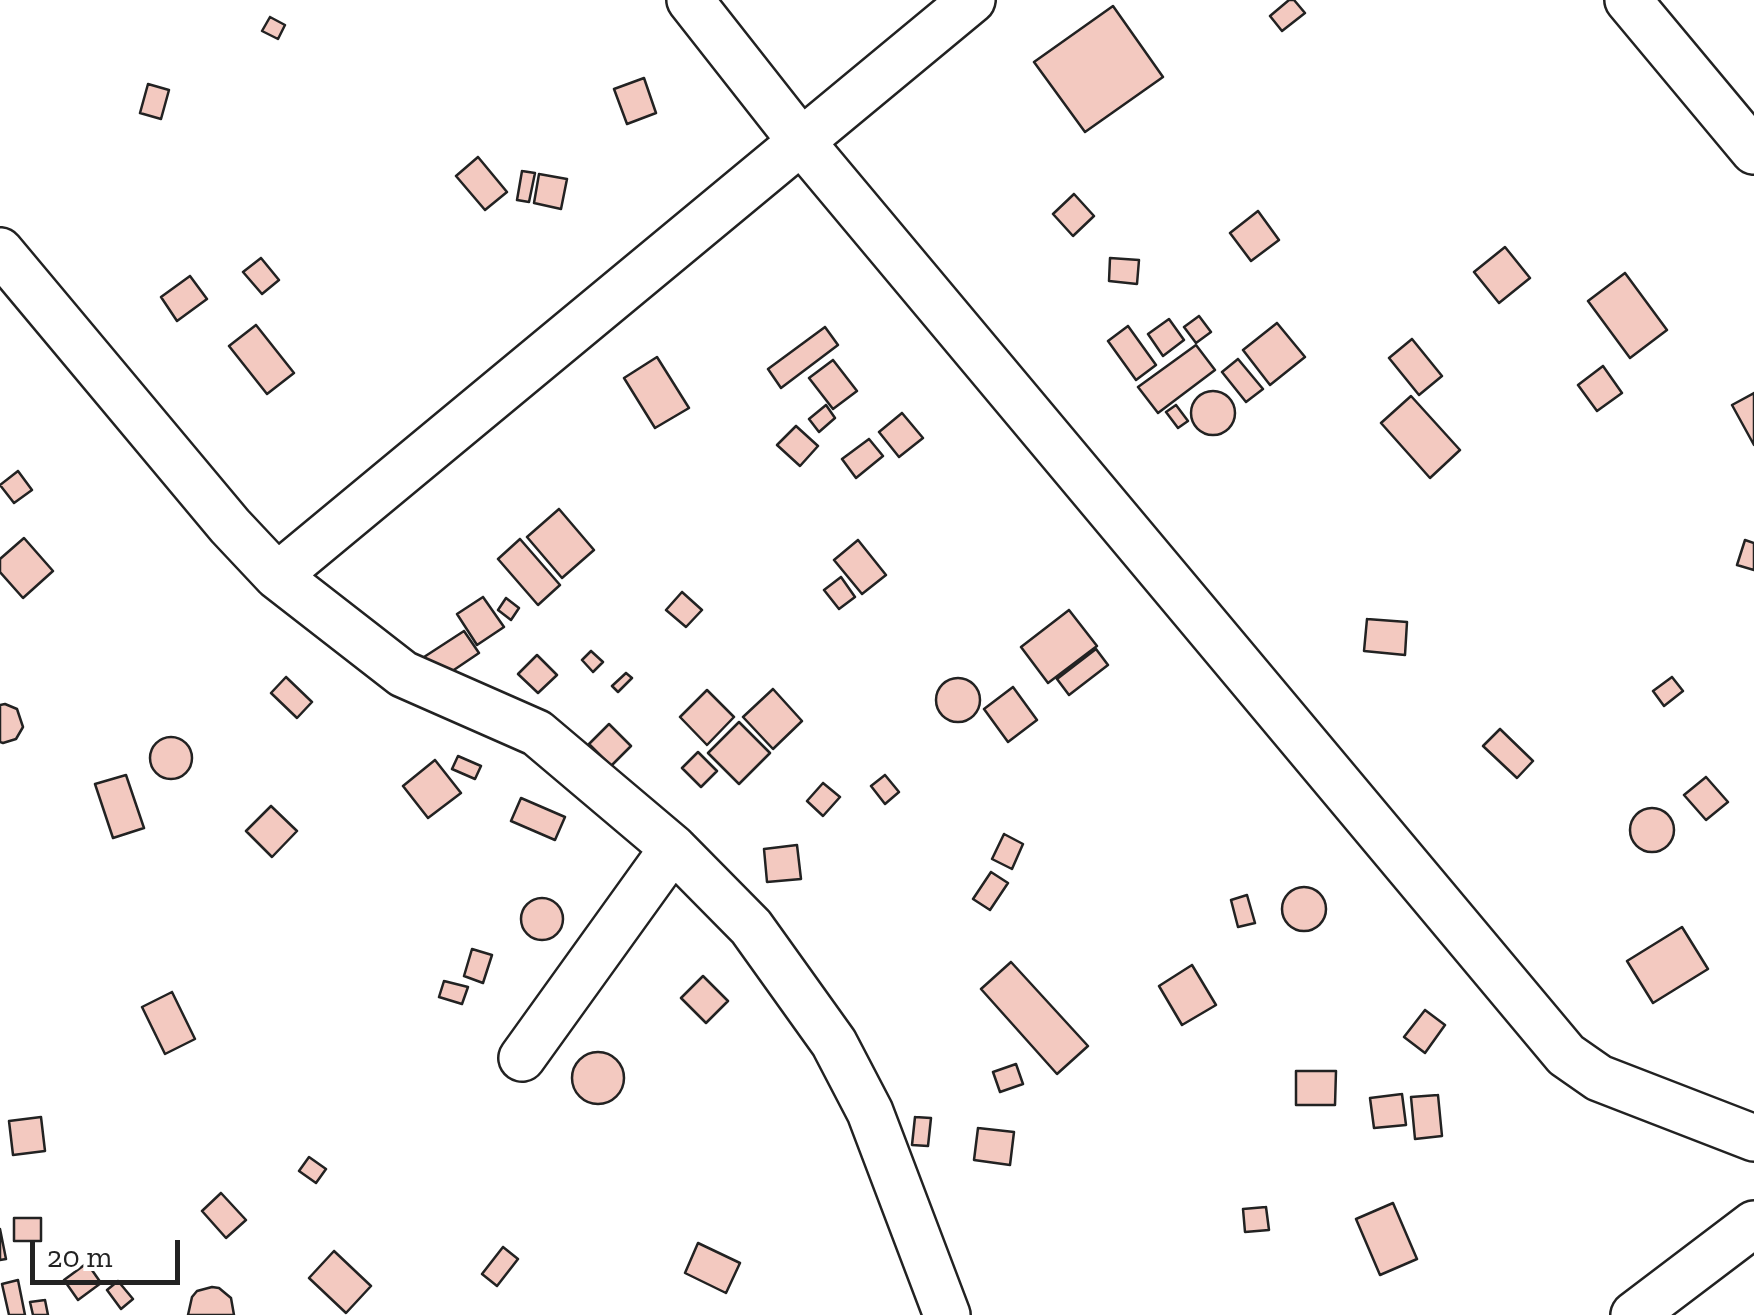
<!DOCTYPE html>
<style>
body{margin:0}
#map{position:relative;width:1754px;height:1315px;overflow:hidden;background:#fff;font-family:"Zilla Slab",serif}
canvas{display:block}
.scale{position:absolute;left:30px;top:1240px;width:150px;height:45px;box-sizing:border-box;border:5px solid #222;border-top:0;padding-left:12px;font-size:30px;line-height:35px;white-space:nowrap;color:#222;-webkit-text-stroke:8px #fff;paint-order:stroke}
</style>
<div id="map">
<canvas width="1754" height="1315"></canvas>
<div class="scale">20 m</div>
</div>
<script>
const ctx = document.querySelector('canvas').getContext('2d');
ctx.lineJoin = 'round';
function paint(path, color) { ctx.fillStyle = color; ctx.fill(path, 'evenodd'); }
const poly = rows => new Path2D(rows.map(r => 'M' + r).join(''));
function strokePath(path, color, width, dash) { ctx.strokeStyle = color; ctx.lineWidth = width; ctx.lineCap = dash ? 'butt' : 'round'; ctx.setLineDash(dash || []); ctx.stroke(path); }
const building = poly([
 [1289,0,1294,0,1305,13,1282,31,1270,16,1289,0],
 [1113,6,1163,77,1085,132,1034,62,1113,6],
 [270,17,285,25,278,39,262,31,270,17],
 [644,78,656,113,627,124,614,89,644,78],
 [148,84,169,90,161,119,140,113,148,84],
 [478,157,507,192,485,210,456,176,478,157],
 [522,171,535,173,529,202,517,200,522,171],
 [539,174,567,179,561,209,534,203,539,174],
 [1074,194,1094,216,1073,236,1053,214,1074,194],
 [1258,211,1279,240,1251,261,1230,233,1258,211],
 [1505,247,1530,278,1499,303,1474,272,1505,247],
 [261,258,279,280,262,294,243,272,261,258],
 [1110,258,1139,260,1137,284,1109,281,1110,258],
 [1625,273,1667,330,1630,358,1588,301,1625,273],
 [190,276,207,299,177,321,161,297,190,276],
 [1199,316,1211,332,1196,343,1184,327,1199,316],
 [1169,319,1184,340,1163,356,1148,334,1169,319],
 [1277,323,1305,357,1270,385,1243,350,1277,323],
 [256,325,294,373,267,394,229,346,256,325],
 [1128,326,1156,365,1136,380,1108,341,1128,326],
 [825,327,838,345,781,388,768,369,825,327],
 [1412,339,1442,376,1419,395,1389,358,1412,339],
 [1196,345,1215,370,1158,413,1138,387,1196,345],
 [657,357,689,408,655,428,624,378,657,357],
 [1238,359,1263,389,1246,402,1222,372,1238,359],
 [833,360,857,391,833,409,809,378,833,360],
 [1603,366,1622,393,1597,411,1578,385,1603,366],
 '1191 413a22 22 0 1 1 44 0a22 22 0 1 1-44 0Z',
 [1754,393,1754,445,1732,405,1754,393],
 [1411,396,1460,450,1430,478,1381,423,1411,396],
 [826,405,835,418,819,432,809,419,826,405],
 [1176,405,1188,421,1178,428,1166,412,1176,405],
 [902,413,923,438,899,457,879,432,902,413],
 [796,426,818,446,800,466,777,445,796,426],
 [869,439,883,456,856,478,842,459,869,439],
 [18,471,32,490,14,503,0,485,18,471],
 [559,509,594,550,562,578,527,537,559,509],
 [24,538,53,571,23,598,0,572,0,559,24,538],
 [520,539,560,585,538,605,498,559,520,539],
 [858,540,886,575,862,594,834,560,858,540],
 [1745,540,1754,543,1754,570,1737,565,1745,540],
 [841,577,855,597,839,609,824,590,841,577],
 [682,592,702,610,686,627,666,610,682,592],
 [483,597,504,627,477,645,457,614,483,597],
 [506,598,519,608,511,620,498,610,506,598],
 [1069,610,1097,646,1048,683,1021,647,1069,610],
 [1367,619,1407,622,1405,655,1364,651,1367,619],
 [464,631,479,653,439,680,424,657,464,631],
 [1096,649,1108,665,1069,695,1057,679,1096,649],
 [591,651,603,662,593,672,582,660,591,651],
 [537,655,557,675,538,693,518,674,537,655],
 [626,673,632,678,618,692,612,686,626,673],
 [286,677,312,702,297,718,271,693,286,677],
 [1672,677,1683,691,1664,706,1653,691,1672,677],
 '936 700a22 22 0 1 1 44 0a22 22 0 1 1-44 0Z',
 [1013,687,1037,720,1008,742,984,709,1013,687],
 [773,689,802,721,773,749,743,717,773,689],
 [707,690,734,717,707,745,680,717,707,690],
 [5,704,17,709,23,727,16,739,3,743,0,742,0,705,5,704],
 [739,722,770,753,739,784,708,753,739,722],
 [609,724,631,746,611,766,589,744,609,724],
 [1500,729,1533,761,1517,778,1483,746,1500,729],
 '150 758a21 21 0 1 1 42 0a21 21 0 1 1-42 0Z',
 [698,752,717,771,701,787,682,768,698,752],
 [458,756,481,766,475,779,452,769,458,756],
 [435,760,461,793,428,818,403,786,435,760],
 [126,775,144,828,113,838,95,784,126,775],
 [885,775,899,792,885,804,871,786,885,775],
 [1706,777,1728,802,1706,820,1684,795,1706,777],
 [823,783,840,797,823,816,807,801,823,783],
 [521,798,565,817,555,840,511,821,521,798],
 [271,806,297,831,272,857,246,831,271,806],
 '1630 830a22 22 0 1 1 44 0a22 22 0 1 1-44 0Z',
 [1004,834,1023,844,1012,869,992,859,1004,834],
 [797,845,801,879,767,882,764,849,797,845],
 [991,872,1008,883,990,910,973,899,991,872],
 '1282 909a22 22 0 1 1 44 0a22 22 0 1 1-44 0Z',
 [1247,895,1255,923,1238,927,1231,900,1247,895],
 '521 919a21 21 0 1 1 42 0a21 21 0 1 1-42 0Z',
 [1682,927,1708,969,1653,1003,1627,961,1682,927],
 [472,949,492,955,483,983,464,976,472,949],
 [1011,962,1088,1046,1057,1074,981,989,1011,962],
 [1192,965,1216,1005,1182,1025,1159,986,1192,965],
 [703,976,728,1001,706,1023,681,998,703,976],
 [444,981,468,987,462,1004,439,997,444,981],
 [172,992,195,1039,165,1054,142,1007,172,992],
 [1425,1010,1445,1025,1425,1053,1404,1037,1425,1010],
 '572 1078a26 26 0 1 1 52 0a26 26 0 1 1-52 0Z',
 [1016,1064,1023,1084,1000,1092,993,1072,1016,1064],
 [1296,1071,1336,1071,1335,1105,1296,1105,1296,1071],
 [1402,1094,1406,1125,1374,1128,1370,1098,1402,1094],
 [1438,1095,1442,1136,1415,1139,1411,1097,1438,1095],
 [41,1117,45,1151,13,1155,9,1121,41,1117],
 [915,1117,931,1118,928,1146,912,1145,915,1117],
 [978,1128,1014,1132,1010,1165,974,1160,978,1128],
 [309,1157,326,1169,316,1183,299,1171,309,1157],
 [221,1193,246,1220,226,1238,202,1211,221,1193],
 [1393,1203,1417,1259,1380,1275,1356,1219,1393,1203],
 [1266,1207,1269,1230,1245,1232,1243,1209,1266,1207],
 [14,1218,41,1218,41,1241,14,1241,14,1218],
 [0,1229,6,1259,0,1260,0,1229],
 [698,1243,740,1263,726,1293,685,1273,698,1243],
 [503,1247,518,1259,497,1286,482,1274,503,1247],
 [334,1251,371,1286,346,1313,309,1278,334,1251],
 [87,1263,101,1283,78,1300,64,1280,87,1263],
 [18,1280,25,1315,9,1315,2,1284,18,1280],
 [118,1281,133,1299,121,1309,107,1290,118,1281],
 [212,1287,219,1288,231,1298,234,1315,188,1315,192,1297,197,1291,212,1287],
 [45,1300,48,1315,33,1315,30,1302,45,1300]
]);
paint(building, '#f3c9c0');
strokePath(building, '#222', 2.5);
const minor = poly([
 [690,0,800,140,1566,1055,1599,1078,1754,1138],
 [1628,0,1754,151],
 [0,251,230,526,277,576,972,0],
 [277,576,403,674,537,733,673,848,751,927,834,1043,870,1112,947,1315],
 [522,1058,673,848],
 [1634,1315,1754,1224]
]);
strokePath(minor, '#222', 50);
strokePath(minor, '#fff', 45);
</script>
